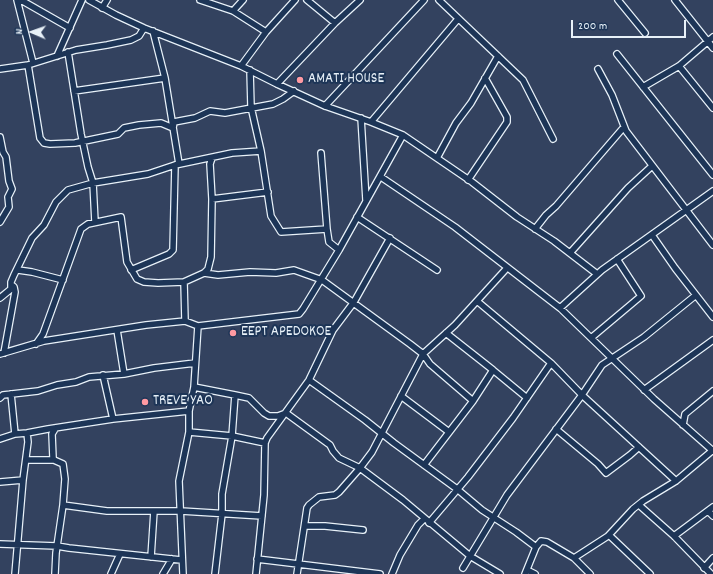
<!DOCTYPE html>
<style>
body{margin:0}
#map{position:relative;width:713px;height:574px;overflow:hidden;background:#33425f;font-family:Dekko,sans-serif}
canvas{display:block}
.north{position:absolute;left:12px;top:12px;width:40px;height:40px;-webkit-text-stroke:3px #1d3557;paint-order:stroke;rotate:272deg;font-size:11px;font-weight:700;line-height:16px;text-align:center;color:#e8f1f8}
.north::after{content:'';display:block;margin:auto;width:14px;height:18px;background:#e8f1f8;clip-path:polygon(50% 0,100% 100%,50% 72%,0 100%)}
.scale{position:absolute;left:571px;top:20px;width:115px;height:18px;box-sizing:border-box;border:2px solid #e8f1f8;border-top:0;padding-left:5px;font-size:12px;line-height:14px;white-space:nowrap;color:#e8f1f8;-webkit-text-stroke:3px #1d3557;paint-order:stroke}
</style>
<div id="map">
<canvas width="713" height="574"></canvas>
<div class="north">N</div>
<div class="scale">200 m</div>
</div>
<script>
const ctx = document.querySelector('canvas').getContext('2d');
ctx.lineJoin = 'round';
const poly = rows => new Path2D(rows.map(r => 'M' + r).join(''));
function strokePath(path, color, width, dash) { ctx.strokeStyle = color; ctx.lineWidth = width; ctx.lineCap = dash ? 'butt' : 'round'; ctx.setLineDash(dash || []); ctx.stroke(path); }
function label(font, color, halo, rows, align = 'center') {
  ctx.font = font + ' Dekko,sans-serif'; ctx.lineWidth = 4; ctx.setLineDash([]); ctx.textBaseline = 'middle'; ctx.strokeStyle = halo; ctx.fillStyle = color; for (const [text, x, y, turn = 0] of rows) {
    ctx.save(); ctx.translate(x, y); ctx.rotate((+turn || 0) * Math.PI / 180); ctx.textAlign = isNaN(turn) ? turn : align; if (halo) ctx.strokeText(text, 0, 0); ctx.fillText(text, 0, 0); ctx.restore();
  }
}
const minor = poly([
 [17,0,33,63],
 [21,0,70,28],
 [89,0,116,15,144,28,241,66,277,84,325,106,371,122,403,135,472,182,517,217,554,241,597,274],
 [200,0,233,11,266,32],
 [307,0,335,23],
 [439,0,523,80,553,139],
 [618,0,645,33],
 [675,0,713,48],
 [102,8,107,0],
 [233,11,243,0],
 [153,31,165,78],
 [68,52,81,134,88,167,93,183,95,222],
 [617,54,713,175],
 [57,56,82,0],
 [28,65,40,138,44,143,50,144,75,143,118,134,124,128,139,125,161,123,173,128,174,122,195,118,210,111,225,113,273,104,283,99,294,91],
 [241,66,266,32,295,0],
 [679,66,713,108],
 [0,69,28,65,76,50,107,45,131,40,139,36,144,28],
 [598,69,612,95,626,131,713,245],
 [250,70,251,107,261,151,271,216,281,232,327,229],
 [277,84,335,23,360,0],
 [643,87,679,66,713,37],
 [74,91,165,78,179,164],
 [325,106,424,0],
 [361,118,366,200],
 [371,122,458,19],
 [0,137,3,152,6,157,9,181,12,189,8,197,9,207,0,222],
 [321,153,327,229,329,242,339,250],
 [437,158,456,123,471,103,498,56],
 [381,177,455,227,560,308,654,399,713,451],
 [468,180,507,122,507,117,485,78],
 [212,199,268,192],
 [357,217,437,270],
 [535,229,546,215,556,206,624,127],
 [652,235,675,268,713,317],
 [570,253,628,188,652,166],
 [131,270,169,254,173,250,175,165],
 [16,271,18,270,32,272,63,280],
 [204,273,218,275,250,272,276,273,294,270,322,280,410,344,423,354,430,364,473,401],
 [184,282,185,321],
 [0,298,11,289,11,282,14,275,32,238,44,225,56,202,68,190,93,183,148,174,175,165,232,153,261,151],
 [477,301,551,363,582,395,676,481],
 [560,308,602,270,713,191],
 [117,330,124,374],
 [591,338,641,296,617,259],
 [36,344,43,334,47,323,81,229,88,224,121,217,127,262,137,279,144,282,158,283,184,282,204,273,208,269,211,257,212,199,210,164,212,158],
 [4,353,15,292,14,287,13,286,11,286],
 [0,354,44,341,146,325,185,321,198,326,299,314,303,309,339,250,403,135],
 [493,370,527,398],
 [103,375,113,419],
 [309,380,365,420,394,443,457,489,482,510,516,532,536,547,525,574],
 [194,387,235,395,232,436,222,494,222,514,215,574],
 [644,390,713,340],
 [11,394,15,434],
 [235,395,249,398,264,413,269,416,278,416,286,413,330,445,333,451,339,458,360,468,403,500,470,556,500,574],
 [401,396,449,432],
 [0,398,3,395,38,391,57,385,76,382,89,377,124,374,154,368,195,363],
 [683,425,685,414,713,391],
 [55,429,52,434,53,458,54,460,63,464,65,479,63,505,56,553,55,574],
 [556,429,598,464,606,473,630,455,639,447],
 [189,432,232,436,265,443],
 [0,439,15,434,27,433,48,429,113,419,189,411],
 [26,460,54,460],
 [424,465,473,401,493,370,446,333],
 [0,482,23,480],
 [63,505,107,511,181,511,262,516],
 [639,505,674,536,711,574],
 [708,511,713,516],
 [429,523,468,477,513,418,551,363],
 [305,526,325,526,363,530],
 [609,535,650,574],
 [674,536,713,507],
 [0,544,57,546,69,548,181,560],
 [536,547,541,541,547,542,574,558,590,574],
 [151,557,154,511],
 [574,558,608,536,633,509,643,501,676,481,713,450],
 [257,559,380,574],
 [463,568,507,495,582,395,602,365,644,337,696,295],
 [704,568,713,558],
 [527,570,535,574],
 [15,574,23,480,28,442,27,433],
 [111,574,120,554],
 [163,574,172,559],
 [183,574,179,481,189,432,189,411,194,387,198,326],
 [256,574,264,495,265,443,267,438,309,380,333,330,354,302,390,238],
 [297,574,307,508,309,505,319,497,335,495,339,492,360,468,372,452,423,354,455,325,507,268],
 [392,574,400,555,418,525,424,519]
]);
strokePath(minor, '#e8f1f8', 8);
strokePath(minor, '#1d3557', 5.5);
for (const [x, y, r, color] of [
 [300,80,4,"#ff9aa2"],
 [233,333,4,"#ff9aa2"],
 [145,402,4,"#ff9aa2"]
]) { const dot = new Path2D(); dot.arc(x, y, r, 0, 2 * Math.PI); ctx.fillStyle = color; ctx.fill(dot); strokePath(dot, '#1d3557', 1.5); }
label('15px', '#e8f1f8', '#1d3557', [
 ["AMATI HOUSE",308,80],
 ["EEPT APEDOKOE",241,333],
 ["TREVE YAO",153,402]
], 'left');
</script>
